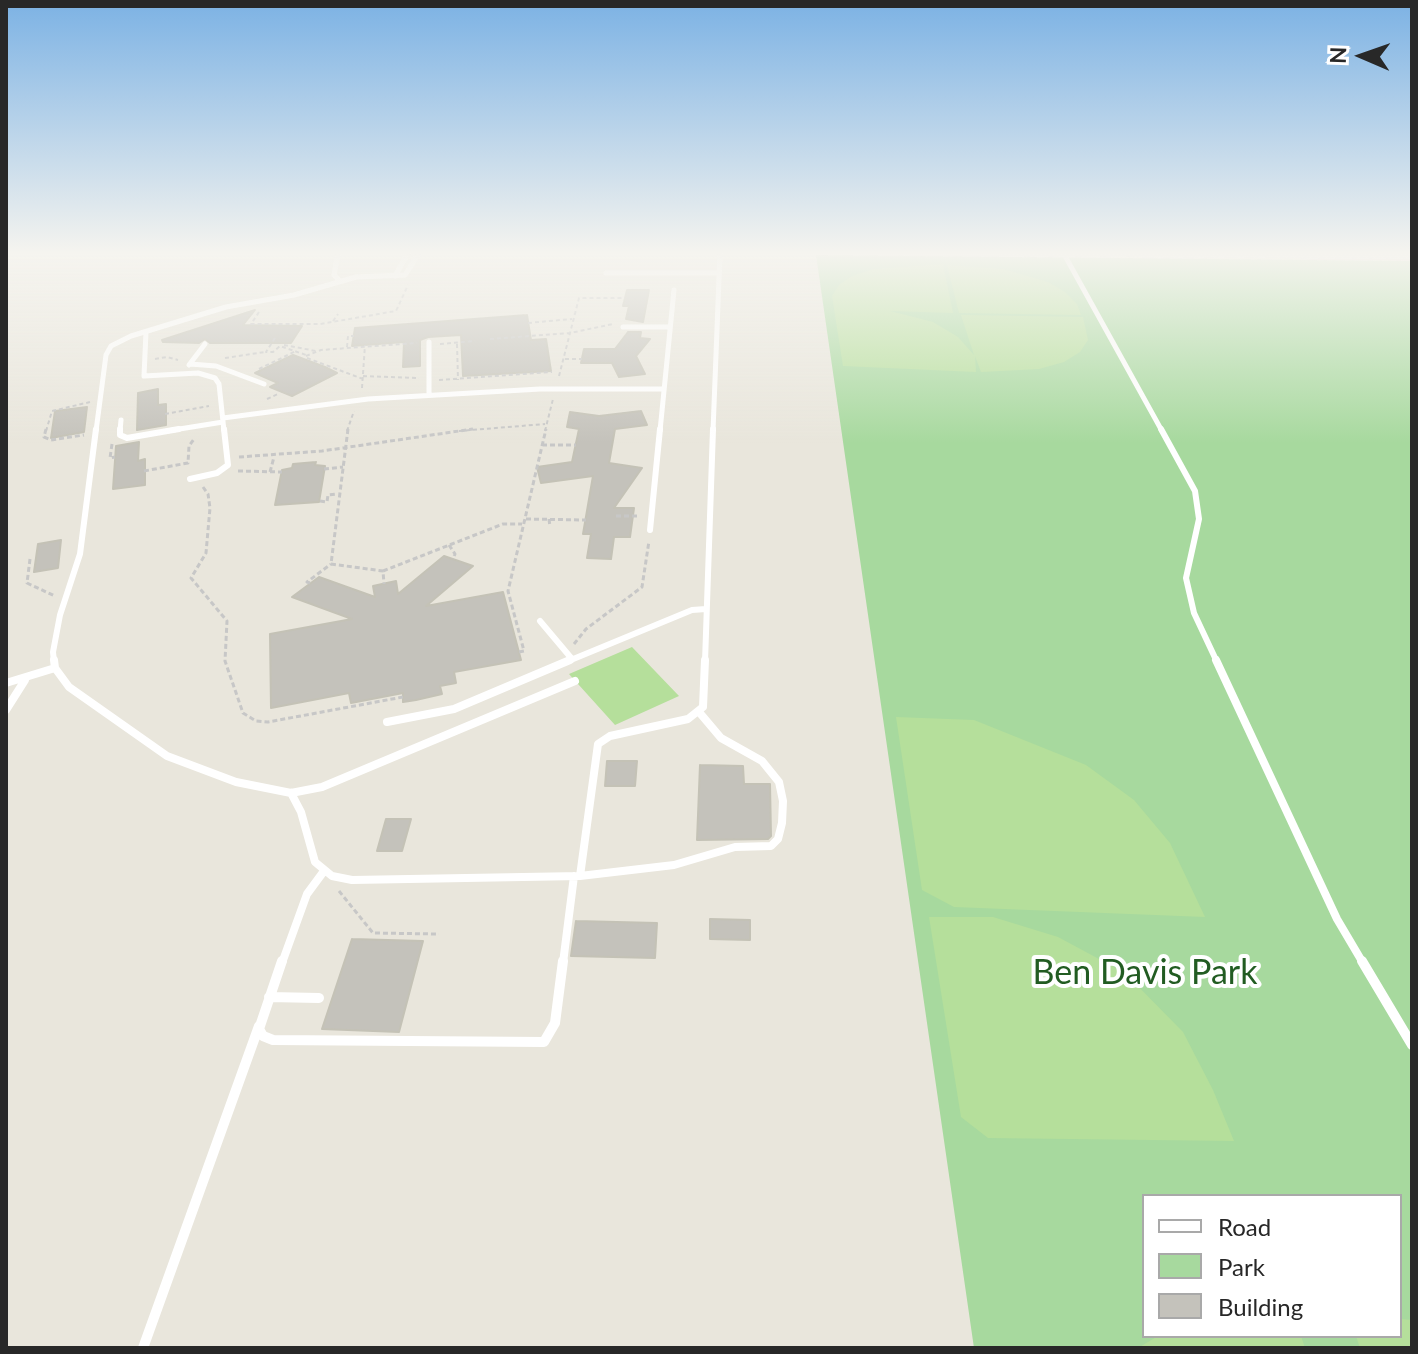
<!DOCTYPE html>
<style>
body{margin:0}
#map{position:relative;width:1418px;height:1354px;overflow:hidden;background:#e9e6dc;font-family:Lato,sans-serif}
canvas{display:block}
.frame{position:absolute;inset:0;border:8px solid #282828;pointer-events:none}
.legend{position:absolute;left:1142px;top:1194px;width:260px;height:144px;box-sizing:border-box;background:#fff;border:2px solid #a9a9a9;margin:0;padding:10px 14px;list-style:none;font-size:24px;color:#282828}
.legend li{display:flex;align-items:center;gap:16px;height:40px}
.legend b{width:40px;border:2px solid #a9a9a9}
.north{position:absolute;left:1322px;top:16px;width:80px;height:80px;-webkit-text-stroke:6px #fff;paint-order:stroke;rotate:272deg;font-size:22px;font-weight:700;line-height:32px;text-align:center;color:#282828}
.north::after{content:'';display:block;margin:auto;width:28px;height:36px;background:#282828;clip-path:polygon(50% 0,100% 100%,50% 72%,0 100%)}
</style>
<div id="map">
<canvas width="1418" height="1354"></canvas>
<div class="frame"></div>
<ul class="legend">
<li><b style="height:10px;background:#fff"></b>Road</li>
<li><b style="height:22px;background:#a7d99e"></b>Park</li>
<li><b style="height:22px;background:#c4c2bb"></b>Building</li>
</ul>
<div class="north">N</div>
</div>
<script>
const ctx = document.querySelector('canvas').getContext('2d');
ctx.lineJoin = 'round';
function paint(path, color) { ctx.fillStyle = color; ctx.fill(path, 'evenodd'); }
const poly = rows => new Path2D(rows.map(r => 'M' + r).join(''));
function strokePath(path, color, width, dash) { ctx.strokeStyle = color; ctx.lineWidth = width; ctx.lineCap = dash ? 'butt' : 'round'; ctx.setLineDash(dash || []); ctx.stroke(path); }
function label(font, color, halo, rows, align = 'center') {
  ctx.font = font + ' Lato,sans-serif'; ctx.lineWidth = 8; ctx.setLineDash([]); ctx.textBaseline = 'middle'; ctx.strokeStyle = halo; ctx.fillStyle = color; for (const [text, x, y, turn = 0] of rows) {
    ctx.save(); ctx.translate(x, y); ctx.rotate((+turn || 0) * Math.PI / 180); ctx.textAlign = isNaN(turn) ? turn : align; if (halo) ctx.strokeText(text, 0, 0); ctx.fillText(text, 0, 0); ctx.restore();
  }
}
paint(poly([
 [816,255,1412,261,1412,1348,974,1348],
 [1144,1196,1400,1196,1400,1336,1144,1336]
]), '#a7d99e');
paint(poly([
 [943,264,953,313,890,311,933,322,958,337,974,355,961,315,1083,317,1088,340,1080,352,1064,362,1039,369,981,372,975,356,976,372,843,366,832,296,839,285,852,276,874,269],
 [947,265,1003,269,1048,282,1065,292,1077,304,1081,315,959,313],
 [632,647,679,696,615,725,569,674],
 [896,717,974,720,1086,765,1134,800,1170,843,1205,917,954,907,922,890],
 [929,917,993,917,1058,937,1125,973,1183,1032,1213,1090,1234,1141,988,1138,961,1117],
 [1400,1319,1412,1320,1412,1348,1360,1348,1356,1336,1400,1336],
 [1158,1336,1301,1336,1305,1348,1138,1348]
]), '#b5df9b');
const building = poly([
 [627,290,649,290,643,322,626,319,629,306,623,306,627,290],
 [255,310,243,325,302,326,291,343,210,343,205,339,199,343,163,342,162,340,255,310],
 [527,315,531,340,546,339,551,371,463,376,461,335,428,337,420,340,420,366,403,367,404,342,352,346,355,328,527,315],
 [628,332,641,332,640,338,650,339,636,356,645,374,619,377,612,363,581,363,584,349,615,349,628,332],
 [293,355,325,367,337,373,292,396,270,387,278,383,255,373,293,355],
 [158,389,158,405,166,404,166,425,137,430,138,393,158,389],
 [87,407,84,432,51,438,55,411,87,407],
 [641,411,647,425,615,429,609,463,642,468,614,508,634,508,630,537,614,537,611,559,587,558,591,534,583,534,593,476,541,483,537,467,572,462,579,429,567,427,570,412,599,416,641,411],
 [139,442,138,461,145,459,145,485,113,489,116,446,139,442],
 [316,462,315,465,325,466,319,502,275,505,282,470,292,468,293,464,316,462],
 [61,540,58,568,34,572,38,544,61,540],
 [444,556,473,566,426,606,503,592,521,660,454,672,456,683,440,686,442,694,416,700,403,702,403,693,351,703,349,693,271,708,270,634,352,619,292,597,319,577,375,597,373,586,396,581,398,594,444,556],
 [607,761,637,761,635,786,605,786,607,761],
 [700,765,743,766,744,784,770,784,771,836,768,839,697,840,700,765],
 [386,819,411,819,402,851,377,851,386,819],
 [710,919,750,920,750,940,710,939,710,919],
 [576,921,657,923,655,958,571,956,576,921],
 [352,939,423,941,399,1032,322,1029,352,939]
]);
paint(building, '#c4c2bb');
strokePath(building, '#c4c2b6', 2);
strokePath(poly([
 [259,312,251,324,320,324,396,311,408,285],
 [333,321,338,314],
 [528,323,572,319],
 [275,338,266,352,273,352,280,346,306,355],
 [490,339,570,333,613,324],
 [440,344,475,341],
 [457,344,458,380],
 [284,345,316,351],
 [347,347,348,336,354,336],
 [306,356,321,350,417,343],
 [225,358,265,352],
 [307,358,363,379],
 [155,359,167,357,178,360],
 [565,359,582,359],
 [259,369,296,351],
 [363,376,419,378],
 [559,376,579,298,625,298],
 [439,380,552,372],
 [362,388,365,345],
 [267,399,278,394],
 [165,414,209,406],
 [46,431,52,411,90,402],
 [347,431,354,411],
 [459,431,545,424],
 [545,431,553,399]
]), '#c7c7c7', 2, [4, 3]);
strokePath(poly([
 [46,429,44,437,51,440,84,435],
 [348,429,331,564,383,571,384,584],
 [112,444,110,458,115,457],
 [542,445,576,445],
 [239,457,322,451,473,429],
 [324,469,343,467],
 [144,471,188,463,189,446,194,439],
 [238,471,282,472],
 [270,472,274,457],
 [203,487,208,494,210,508,206,553,191,578,227,621,225,661,243,713,256,721,268,722,403,697],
 [320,501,327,502,328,495,337,494],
 [616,516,640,516],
 [526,519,586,520],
 [549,519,550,527],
 [449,545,455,554,453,559],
 [30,559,27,583,55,596],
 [383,571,503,524,522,524],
 [310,583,307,582,331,564],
 [574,644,586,629,642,587,649,541],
 [519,652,524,651,508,591,546,429],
 [339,891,373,933,439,934]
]), '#c7c7c7', 3, [5, 3]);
strokePath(poly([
 [338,253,334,275,340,281],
 [1064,254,1162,431],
 [606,273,719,273],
 [395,276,408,253],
 [623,327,670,327],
 [146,332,144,376,198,373,215,378,219,384,224,431],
 [429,342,429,395],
 [190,364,216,366,264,384],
 [189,365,205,344],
 [223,418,368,399,540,389,664,389],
 [96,431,106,355,111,346,131,336,226,307,294,295,356,277,405,275,419,253],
 [120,431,121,420],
 [167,431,223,422],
 [660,431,674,290],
 [713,431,720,253]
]), '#fff', 5);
strokePath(poly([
 [120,429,120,435,127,438,179,429],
 [1161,429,1195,491,1199,519,1186,578,1194,613,1217,662],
 [190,479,217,473,228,465,224,429],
 [650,530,660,429],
 [540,621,572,659],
 [54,662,53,652,60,615,80,554,96,429],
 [566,662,692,610,706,609],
 [705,662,713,429]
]), '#fff', 6);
strokePath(poly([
 [54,660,55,668,69,687,167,756,236,782,291,793,322,787,575,681],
 [1216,660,1337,919,1363,963],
 [6,683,55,668],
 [6,710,25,680],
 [387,722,454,709,570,660],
 [291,793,301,812,315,862,332,876,352,880,580,876,674,865,735,847,771,846,778,839,782,823,783,801,779,782,762,761,721,738,699,712],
 [580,876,598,744,610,736,688,719,703,707,705,660],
 [282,963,307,894,324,871],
 [563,963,574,876]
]), '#fff', 8);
strokePath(poly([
 [282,961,259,1029,263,1036,273,1040,544,1042,555,1023,563,961],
 [1362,961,1412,1045],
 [269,997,319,998],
 [143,1348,259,1026]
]), '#fff', 10);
paint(poly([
 [996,253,1412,253,1412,259,1002,256,996,253]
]), '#fff');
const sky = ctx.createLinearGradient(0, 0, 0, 443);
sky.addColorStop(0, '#7cb2e4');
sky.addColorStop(0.57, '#f5f4ef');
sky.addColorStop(1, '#f5f4ef00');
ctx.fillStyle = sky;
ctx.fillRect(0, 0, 1418, 443);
label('34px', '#225c22', '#fff', [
 ["Ben Davis Park",1145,973]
]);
</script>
